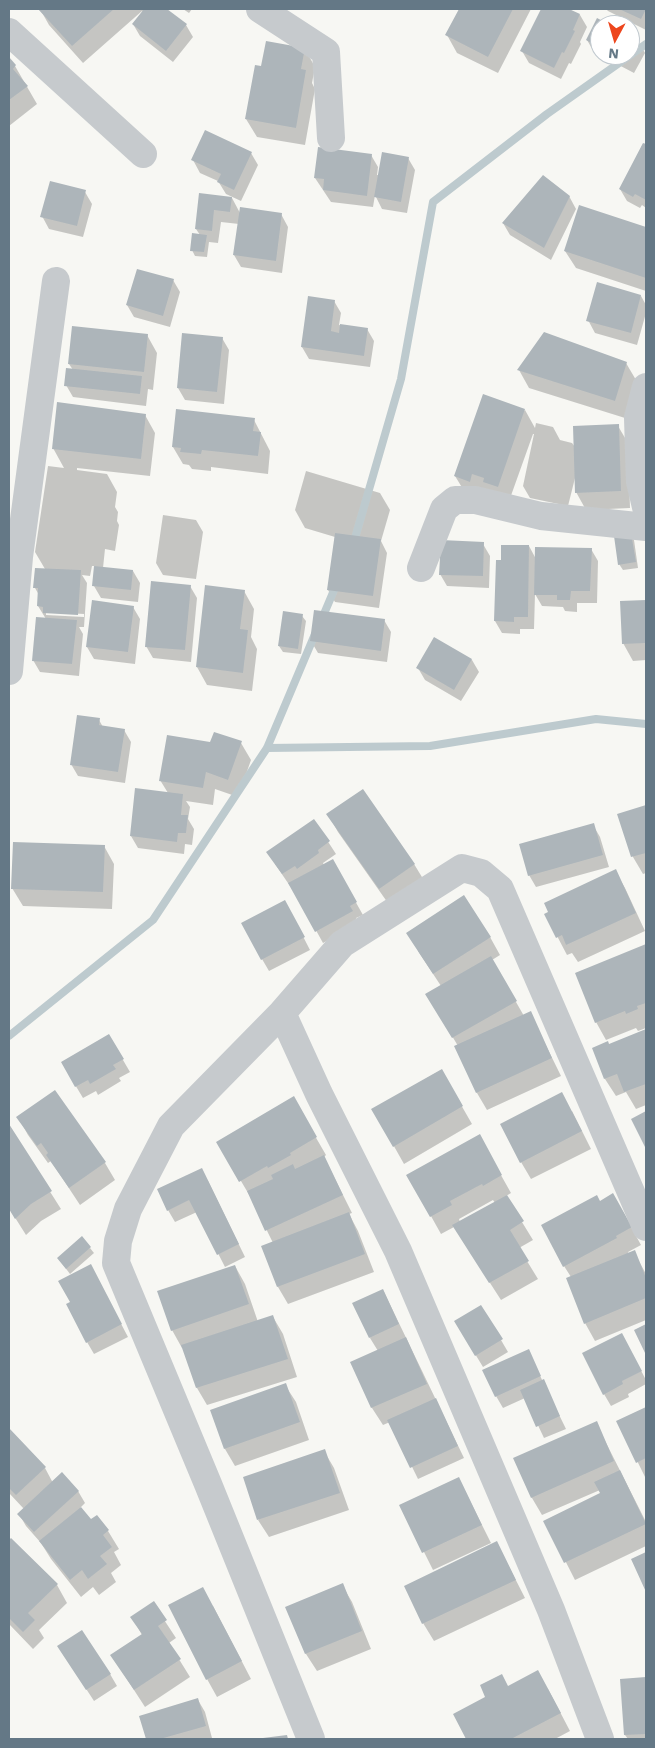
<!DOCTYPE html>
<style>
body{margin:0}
#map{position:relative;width:655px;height:1748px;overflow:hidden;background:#f7f7f3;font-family:"Work Sans",sans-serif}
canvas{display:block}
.frame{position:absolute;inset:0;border:10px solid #647886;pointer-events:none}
.north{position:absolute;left:590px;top:15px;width:50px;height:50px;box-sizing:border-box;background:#fff;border:1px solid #c1c9cf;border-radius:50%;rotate:186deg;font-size:14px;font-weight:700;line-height:20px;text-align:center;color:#647886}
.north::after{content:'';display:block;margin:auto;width:18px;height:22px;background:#ed461d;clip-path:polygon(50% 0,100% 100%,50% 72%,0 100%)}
</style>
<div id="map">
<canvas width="655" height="1748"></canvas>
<div class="frame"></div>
<div class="north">N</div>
</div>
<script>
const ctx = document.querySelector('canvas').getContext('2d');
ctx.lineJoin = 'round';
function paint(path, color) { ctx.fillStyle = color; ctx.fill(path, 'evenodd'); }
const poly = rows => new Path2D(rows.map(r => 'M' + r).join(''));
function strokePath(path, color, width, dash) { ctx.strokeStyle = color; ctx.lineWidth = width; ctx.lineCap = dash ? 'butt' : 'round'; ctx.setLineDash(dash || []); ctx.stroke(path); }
paint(poly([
 [40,9,165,9,186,25,193,37,173,62,140,36,133,24,143,12,142,11,83,63,49,25],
 [183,9,192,9,189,13],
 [460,9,531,9,498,73,457,53,447,35],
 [542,9,566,9,580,15,587,27,580,42,581,44,571,64,569,63,561,79,529,63,522,51],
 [606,9,646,9,646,30,608,11],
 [598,20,607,25,600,25,600,55,630,55,630,37,638,41,645,53,634,73,594,52,587,40],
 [305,49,315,67,312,83,315,89,305,145,257,137,246,119,262,67],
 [9,60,15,66,37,104,9,126],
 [643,144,646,146,646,208,642,205,640,208,627,201,620,189],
 [251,153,258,165,241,201,226,194,218,181,200,173,193,160],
 [371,155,378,167,377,175,379,175,408,158,415,170,407,213,382,209,375,195,373,207,331,202,315,178],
 [85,192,92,204,83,237,49,229,42,216],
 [200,194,232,198,240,213,281,214,288,227,282,273,241,267,234,255,239,224,221,222,218,243,209,242,207,257,195,256,192,250,200,235,196,229],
 [569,196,576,209,551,260,510,235,503,223],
 [580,207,646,228,646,291,576,268,565,251],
 [173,280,180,292,170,327,134,317,127,305],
 [641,296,646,305,646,313,637,345,595,333,588,320],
 [334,301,341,313,339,325,367,329,374,341,370,367,309,359,302,347],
 [147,335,157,353,153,390,148,389,146,406,73,397,66,385,73,370,69,364],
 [222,338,229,350,224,404,185,400,178,388],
 [626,363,636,380,625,418,529,388,519,370],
 [525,410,535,428,536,423,553,427,560,440,572,443,575,447,618,426,628,443,630,508,586,510,576,492,575,478,568,506,530,498,523,486,534,434,533,434,508,504,466,494,455,476],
 [145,415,155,433,150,476,77,468,77,470,107,474,117,492,115,507,118,512,117,521,119,525,115,551,105,549,103,568,133,571,140,583,138,602,101,598,94,586,95,566,92,566,90,576,82,575,87,583,84,627,79,627,83,634,79,676,40,672,33,660,46,619,38,606,39,595,35,588,45,569,35,552,48,466,64,468,53,448],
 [46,612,84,614,84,617,46,615],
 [254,420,270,451,268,474,211,467,211,471,192,469,189,465,183,464,173,447],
 [306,471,380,493,390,510,381,541,387,553,379,608,335,602,328,590,335,537,305,528,295,510],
 [163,515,196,520,203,532,196,579,163,575,156,563],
 [631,535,634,540,638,568,623,570,619,564],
 [483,544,490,556,489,588,447,586,440,574],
 [529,546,536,559,591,549,598,561,597,603,577,603,577,612,565,611,563,607,542,606,535,594,534,629,520,629,520,634,502,633,495,621,497,561,502,562],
 [190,586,197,598,191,662,153,658,146,646],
 [244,591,254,609,251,637,257,649,252,691,207,685,197,667],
 [646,601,646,660,633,661,623,643,621,602],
 [133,607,140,619,135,664,94,659,87,647],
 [315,611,384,620,391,632,387,662,318,653,311,641],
 [302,616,306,621,301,654,283,652,279,646],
 [435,639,472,660,479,672,461,701,425,680,418,668],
 [99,720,103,727,124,730,131,742,125,783,78,776,71,764],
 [241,743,251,760,238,797,215,789,213,805,186,801,190,807,188,819,194,829,192,845,185,844,184,854,138,848,131,836,168,793,160,780,211,744],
 [646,807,646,873,643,874,633,857,619,815],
 [328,814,414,864,425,882,390,906,338,832],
 [314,820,336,854,323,863,324,865,332,860,363,915,356,918,359,924,323,943,291,885,290,886,275,864],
 [593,825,600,837,609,867,536,887,529,875],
 [104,846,114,864,112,909,23,906,12,888],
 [615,871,625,888,645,931,578,962,572,953,567,955,546,915],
 [291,913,310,950,269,971,262,959],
 [490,937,500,955,492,960,524,1016,530,1013,561,1076,487,1110,477,1093,456,1047,458,1046,427,994,441,986,418,951],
 [646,946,646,1028,638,1031,636,1028,606,1040,596,1022,576,973],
 [646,1031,646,1105,636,1109,626,1092,616,1096,605,1079,593,1048,609,1045],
 [109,1036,130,1072,119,1078,121,1081,98,1095,96,1091,83,1098,62,1063],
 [441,1070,472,1124,404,1164,373,1109],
 [293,1098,326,1155,324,1157,352,1213,349,1214,358,1231,374,1272,288,1304,278,1287,263,1247,273,1243,251,1198,218,1142],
 [572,1111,591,1149,531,1179,521,1162],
 [18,1117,105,1163,115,1180,80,1205,51,1161,48,1163,28,1135],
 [9,1127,61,1209,41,1221,26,1235,9,1208],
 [479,1136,511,1193,506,1196,533,1240,519,1248,538,1279,501,1300,454,1227,441,1234,408,1175],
 [493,1200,495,1203,460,1222,459,1219],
 [208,1181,245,1257,225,1267,197,1212,175,1222,168,1210],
 [600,1202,623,1212,641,1245,628,1252,629,1254,634,1252,646,1274,646,1320,595,1341,585,1323,571,1277,564,1266],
 [90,1248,94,1253,70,1274,58,1258],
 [235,1266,245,1284,258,1322,273,1317,283,1334,297,1377,207,1405,197,1388,184,1347,182,1348,172,1330],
 [97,1278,128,1337,94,1354,87,1342],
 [383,1290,464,1458,418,1479,390,1422,383,1425,372,1408,352,1362,378,1351,370,1338],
 [455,1321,501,1340,508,1352,483,1367],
 [628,1346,646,1380,646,1384,628,1394,629,1397,611,1406,604,1394],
 [528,1351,566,1429,544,1438,525,1398,503,1408,496,1396],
 [285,1385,296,1402,309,1440,235,1466,225,1449,212,1410],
 [646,1409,646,1479,618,1422],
 [596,1423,646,1522,646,1546,575,1580,545,1521,601,1494,600,1490,542,1515,532,1498,515,1459],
 [9,1430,45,1468,53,1483,78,1491,85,1503,80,1508,90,1521,97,1516,108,1531,119,1549,114,1552,121,1565,111,1573,116,1582,99,1595,93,1587,81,1597,51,1559,41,1543,26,1526,19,1514,24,1509,9,1493],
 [324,1451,334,1468,349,1510,269,1537,258,1520],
 [459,1479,491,1543,433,1570,401,1506],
 [11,1540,57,1585,67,1603,39,1630,44,1638,33,1649,9,1624,9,1542],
 [497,1543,525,1598,434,1641,423,1623],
 [342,1585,352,1602,371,1649,317,1671,306,1654,287,1608],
 [153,1603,176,1638,169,1643,190,1677,145,1707,112,1656,142,1635,132,1617],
 [213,1606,251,1679,217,1697,207,1679],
 [66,1658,110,1674,117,1686,94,1701],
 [646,1678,646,1739,628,1739,625,1735,621,1680],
 [508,1687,548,1689,570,1731,555,1739,468,1739,455,1714],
 [198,1700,205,1712,212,1738,208,1739,147,1739,141,1716]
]), '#0003');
strokePath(poly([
 [353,545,401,379,433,202,547,114,646,44],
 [321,621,337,583],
 [267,748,430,746,596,719,646,724],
 [9,1036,153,920,267,748,315,634]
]), '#bdcace', 8);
paint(poly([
 [38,9,114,9,72,46],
 [144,9,167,9,187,24,166,51,132,24],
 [459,9,513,9,488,57,445,35],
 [541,9,569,9,580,14,573,30,575,31,564,53,562,52,554,68,520,51],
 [619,9,646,9,641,19],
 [597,18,610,25,600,25,600,48,586,40],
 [630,36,639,40,627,62,614,55,630,55],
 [266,41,305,48,301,69,306,70,296,128,245,119,255,65,261,66],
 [9,57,16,65,13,69,28,86,9,100],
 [205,130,252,152,234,190,217,182,221,174,191,160],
 [643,143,646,144,646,200,635,194,633,197,619,189],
 [318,147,372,154,367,196,323,190,324,179,314,178],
 [382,152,409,157,401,202,374,197],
 [543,175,570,196,544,248,502,223],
 [50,181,86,190,77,226,40,217],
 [199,193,232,197,230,212,214,210,212,231,195,229],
 [579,205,646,227,646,278,564,251],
 [240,207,282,213,276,261,233,255],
 [192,233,207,235,204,252,190,251],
 [137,269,174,279,163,316,126,305],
 [597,282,641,295,631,333,586,321],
 [308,296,335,300,331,331,339,333,340,324,368,328,364,356,301,347],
 [72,326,148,334,144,372,68,364],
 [544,332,627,362,615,401,517,370],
 [182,333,223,337,217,392,177,388],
 [66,368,142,376,140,394,64,386],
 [483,394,525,409,498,487,483,482,484,478,472,474,470,482,454,476],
 [57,402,146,414,141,459,52,449],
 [176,409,255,418,253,431,261,432,258,456,202,450,201,454,180,452,181,448,172,447],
 [619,424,621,491,575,493,573,426],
 [335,533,381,539,373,596,327,590],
 [631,533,636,562,618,565,614,536],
 [441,540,484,542,483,576,439,575],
 [501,545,529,545,528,617,514,617,514,622,494,621,496,560,501,560],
 [535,547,592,548,590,591,571,591,570,600,557,600,557,595,534,595],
 [94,566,133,570,131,590,92,586],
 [35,568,81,570,78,615,43,613,43,607,37,606,38,588,33,588],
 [151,581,191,585,185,650,145,647],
 [205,585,245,590,240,629,248,630,243,673,196,667],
 [92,600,134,606,128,652,86,647],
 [646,600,646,643,622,644,620,601],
 [314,610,385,619,381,651,310,641],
 [283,611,303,614,298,649,278,646],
 [36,617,77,620,72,664,32,661],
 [434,637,472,659,454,690,416,668],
 [77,715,100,718,99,725,125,729,118,772,70,765],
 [214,732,242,741,228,780,206,772,203,788,159,781,167,735,210,742],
 [135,788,183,794,181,815,188,815,186,833,178,833,177,842,130,836],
 [363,789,415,864,379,889,326,814],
 [646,805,646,853,631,857,617,814],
 [314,819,330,841,318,850,319,853,297,869,295,866,282,874,266,852],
 [594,823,603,855,528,876,519,844],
 [13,842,105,845,103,892,11,889],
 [333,859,357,902,350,906,353,911,315,932,288,883],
 [616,869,636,913,566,945,562,935,556,938,544,914,548,912,544,903],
 [464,895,491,937,433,974,406,933],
 [285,900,305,937,261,960,241,923],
 [646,944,646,1003,637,1006,638,1009,626,1014,625,1011,595,1023,575,973],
 [491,956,517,1001,452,1038,425,994],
 [531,1011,552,1058,476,1093,454,1046],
 [646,1029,646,1084,624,1092,617,1074,604,1079,592,1048,608,1041,609,1044],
 [109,1034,124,1059,113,1065,116,1069,90,1084,88,1080,75,1087,61,1062],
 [442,1069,463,1106,393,1147,371,1109],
 [55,1090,106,1162,69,1188,46,1155,48,1153,41,1143,37,1146,16,1117],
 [562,1092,582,1131,520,1163,500,1124],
 [294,1096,317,1137,290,1153,291,1155,268,1168,267,1166,239,1182,216,1142],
 [646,1111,646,1149,631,1119],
 [9,1124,52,1191,31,1204,15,1219,9,1209],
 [480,1134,502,1175,483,1186,482,1184,450,1201,452,1205,430,1217,406,1175],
 [324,1155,343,1195,265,1231,247,1191,273,1179,271,1175,293,1164,295,1169],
 [202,1168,239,1244,217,1255,189,1200,167,1211,157,1189],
 [613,1193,632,1227,616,1236,617,1238,563,1267,541,1225,597,1195,600,1201],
 [507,1195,524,1221,510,1230,529,1261,489,1283,452,1225],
 [349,1212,365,1254,277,1287,261,1246],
 [82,1236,91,1247,66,1269,57,1258],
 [635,1250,646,1278,646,1298,584,1324,566,1278],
 [91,1264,122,1324,86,1343,66,1304,70,1302,58,1281],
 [235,1265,249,1304,171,1331,157,1291],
 [383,1289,399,1324,369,1338,352,1303],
 [481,1305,503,1339,475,1356,454,1321],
 [273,1315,288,1359,196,1388,181,1345],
 [646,1324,646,1355,634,1330],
 [622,1333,642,1371,622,1381,623,1384,603,1395,582,1353],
 [406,1337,427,1384,371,1408,350,1362],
 [529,1349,541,1376,495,1397,482,1370],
 [544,1379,560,1416,536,1427,520,1390],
 [286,1383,300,1422,224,1449,210,1410],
 [436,1398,458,1446,410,1468,387,1420],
 [646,1407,646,1458,636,1463,616,1421],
 [597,1421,614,1461,531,1498,513,1458],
 [9,1428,46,1467,16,1495,9,1488],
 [325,1449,340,1493,257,1520,243,1477],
 [620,1470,646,1524,564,1563,543,1521,600,1493,594,1482],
 [62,1472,79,1491,34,1532,17,1514],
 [459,1477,482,1525,422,1553,399,1505],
 [81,1507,91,1519,97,1515,109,1530,103,1535,112,1547,100,1556,107,1564,88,1579,82,1570,70,1580,39,1541],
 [11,1538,58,1584,28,1613,35,1620,23,1632,9,1618,9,1540],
 [497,1541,516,1580,422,1624,404,1586],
 [646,1552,646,1592,631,1559],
 [343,1583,362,1631,305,1654,285,1607],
 [203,1587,242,1661,206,1680,168,1605],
 [154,1601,167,1620,158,1626,181,1659,134,1690,110,1655,142,1634,130,1617],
 [82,1630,111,1674,86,1690,57,1646],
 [538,1670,561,1713,511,1739,466,1739,453,1714,485,1697,480,1685,502,1674,508,1686],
 [646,1677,646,1734,624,1735,620,1679],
 [198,1698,206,1726,160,1739,146,1739,139,1716],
 [287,1735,288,1739,263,1739,263,1738]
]), '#adb5ba');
strokePath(poly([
 [260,9,326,52,331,138],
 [9,32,143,154],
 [646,387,638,418,640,481,646,507],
 [421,568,444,509,455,500,475,500,541,516,646,527],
 [9,671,19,557,56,281],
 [282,1013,319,1094,398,1251,551,1610,600,1739],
 [311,1739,208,1484,116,1263,118,1241,128,1209,171,1126,282,1013,342,944,462,868,481,873,500,889,646,1227]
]), '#c6cacd', 28);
</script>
